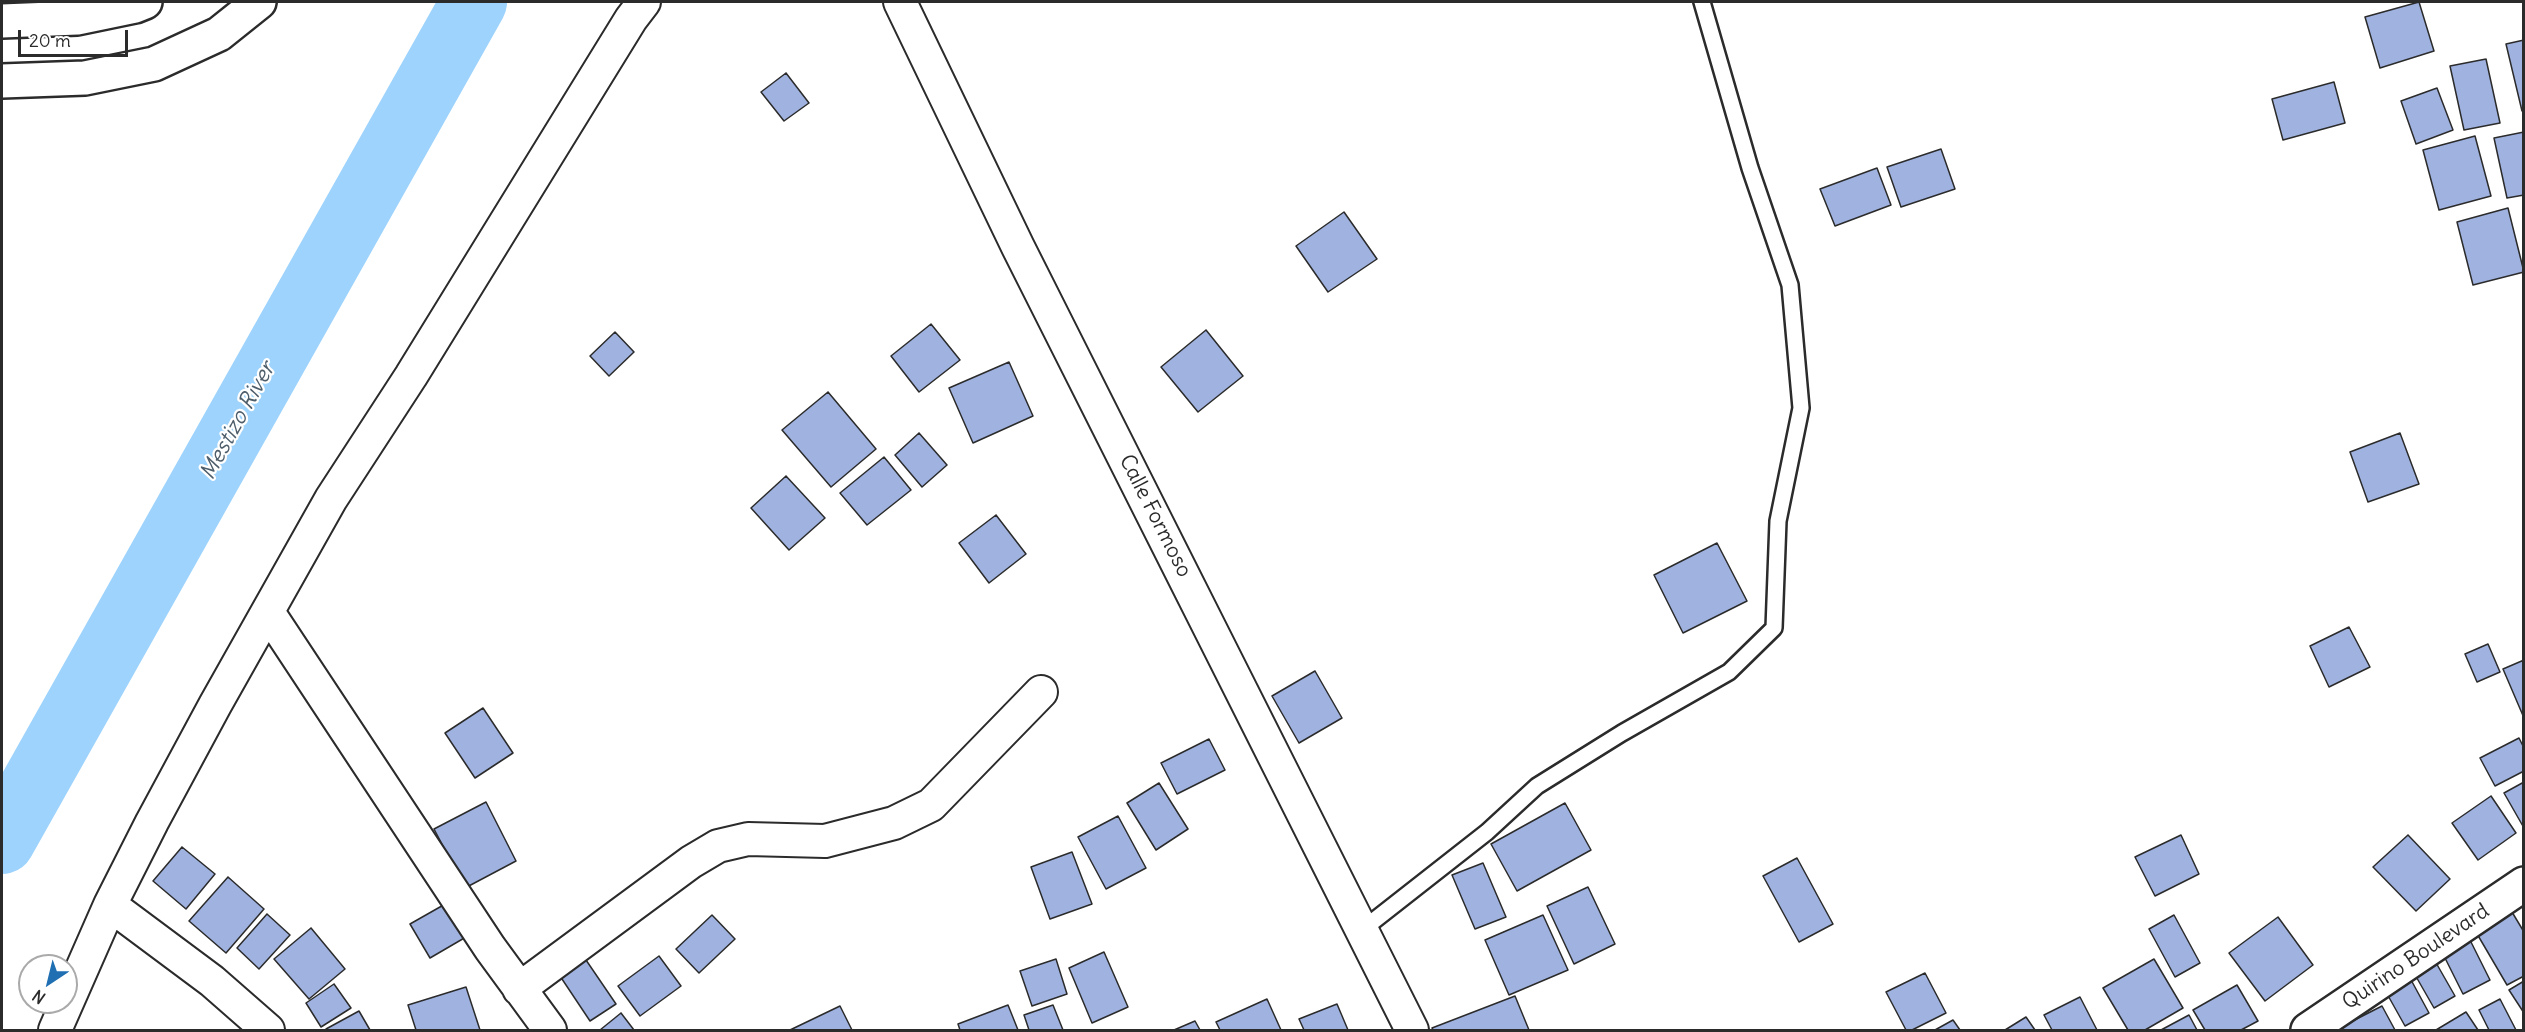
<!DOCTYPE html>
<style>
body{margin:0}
#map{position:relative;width:2525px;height:1032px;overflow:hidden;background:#fff;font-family:Delius,sans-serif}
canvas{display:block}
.frame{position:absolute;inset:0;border:3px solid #2b2b2b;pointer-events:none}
.north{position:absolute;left:18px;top:954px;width:60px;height:60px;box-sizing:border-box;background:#fff;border:2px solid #aaa;border-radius:50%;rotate:215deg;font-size:16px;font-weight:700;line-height:24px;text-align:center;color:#2b2b2b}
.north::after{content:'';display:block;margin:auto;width:21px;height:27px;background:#1f6fb2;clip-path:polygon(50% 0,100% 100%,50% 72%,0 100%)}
.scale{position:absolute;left:18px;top:30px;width:110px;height:27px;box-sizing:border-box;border:3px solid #2b2b2b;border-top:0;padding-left:8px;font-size:18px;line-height:21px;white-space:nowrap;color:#2b2b2b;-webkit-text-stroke:4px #fff;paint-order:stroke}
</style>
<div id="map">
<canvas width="2525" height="1032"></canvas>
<div class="frame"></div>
<div class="north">N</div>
<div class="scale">20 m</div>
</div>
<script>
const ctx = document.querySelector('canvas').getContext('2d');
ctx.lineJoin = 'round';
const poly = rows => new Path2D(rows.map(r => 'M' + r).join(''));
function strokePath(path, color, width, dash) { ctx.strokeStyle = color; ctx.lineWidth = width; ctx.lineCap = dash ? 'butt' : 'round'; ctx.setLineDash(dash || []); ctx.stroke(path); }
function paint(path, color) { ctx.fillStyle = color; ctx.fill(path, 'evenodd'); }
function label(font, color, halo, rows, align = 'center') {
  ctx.font = font + ' Delius,sans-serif'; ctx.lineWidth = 4.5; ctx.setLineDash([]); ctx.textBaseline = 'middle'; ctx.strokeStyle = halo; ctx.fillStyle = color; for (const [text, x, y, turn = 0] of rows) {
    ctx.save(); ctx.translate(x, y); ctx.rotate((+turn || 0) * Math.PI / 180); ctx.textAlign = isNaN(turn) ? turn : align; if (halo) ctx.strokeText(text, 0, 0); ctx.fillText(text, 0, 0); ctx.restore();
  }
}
strokePath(poly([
 [2,841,474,2]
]), '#9dd3fc', 66);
const building = poly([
 [2419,2,2434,51,2380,68,2365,17,2419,2],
 [2524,40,2524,110,2522,111,2506,44,2524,40],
 [2486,59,2500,123,2464,130,2450,66,2486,59],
 [786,73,809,103,784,121,761,92,786,73],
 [2334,82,2345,123,2283,140,2272,99,2334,82],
 [2437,88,2453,130,2416,144,2401,101,2437,88],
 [2524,132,2524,195,2507,198,2494,138,2524,132],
 [2475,136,2491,196,2439,210,2423,150,2475,136],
 [1941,149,1955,189,1901,207,1887,167,1941,149],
 [1877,168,1891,205,1835,226,1820,189,1877,168],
 [2508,208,2524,272,2473,285,2457,222,2508,208],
 [1344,212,1377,259,1328,292,1296,246,1344,212],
 [931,324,960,360,919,392,891,356,931,324],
 [1206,330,1243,376,1198,412,1161,367,1206,330],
 [615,332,634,352,609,376,590,356,615,332],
 [1009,362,1033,416,973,443,949,388,1009,362],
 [828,392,876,449,831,487,782,430,828,392],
 [919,433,947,465,922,487,895,455,919,433],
 [2400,433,2419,484,2368,502,2350,452,2400,433],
 [884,457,911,490,867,525,840,493,884,457],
 [786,476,825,518,789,550,751,508,786,476],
 [996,515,1026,554,989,583,959,543,996,515],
 [1717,543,1747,601,1683,633,1654,575,1717,543],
 [2349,627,2370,667,2329,687,2310,646,2349,627],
 [2488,644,2500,672,2477,682,2465,654,2488,644],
 [2524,660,2524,718,2503,669,2524,660],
 [1315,671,1342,718,1299,743,1272,696,1315,671],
 [483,708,513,753,475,778,445,733,483,708],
 [2519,738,2524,748,2524,771,2495,786,2480,758,2519,738],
 [1209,739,1225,770,1177,794,1161,763,1209,739],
 [2524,782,2524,828,2504,793,2524,782],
 [1159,783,1188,829,1156,850,1127,803,1159,783],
 [2491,796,2516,833,2478,860,2452,823,2491,796],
 [486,802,516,861,465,888,434,829,486,802],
 [1565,803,1591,850,1517,891,1491,844,1565,803],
 [1118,816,1146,868,1106,889,1078,837,1118,816],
 [2181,835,2199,874,2155,896,2135,857,2181,835],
 [2408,835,2450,879,2416,911,2373,867,2408,835],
 [182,847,215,874,186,909,153,881,182,847],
 [1072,852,1092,904,1050,919,1031,867,1072,852],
 [1797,858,1833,924,1799,942,1763,876,1797,858],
 [1483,863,1506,917,1475,929,1452,875,1483,863],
 [228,877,264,909,226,953,189,921,228,877],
 [1588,887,1615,944,1574,964,1547,906,1588,887],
 [447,903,466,937,430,958,410,924,447,903],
 [2509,907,2524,932,2524,976,2507,985,2473,927,2509,907],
 [267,914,290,935,259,969,237,948,267,914],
 [712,915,735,939,699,973,676,949,712,915],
 [1543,915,1568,970,1509,995,1485,940,1543,915],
 [2174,915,2200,963,2175,977,2149,929,2174,915],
 [2278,917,2313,965,2265,1001,2229,953,2278,917],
 [311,928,345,969,309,999,274,959,311,928],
 [2470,940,2490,980,2463,994,2443,954,2470,940],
 [1104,952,1128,1007,1092,1023,1069,968,1104,952],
 [659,956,681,986,640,1016,618,986,659,956],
 [1056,959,1067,994,1032,1006,1020,971,1056,959],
 [2154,959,2183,1008,2145,1030,2128,1030,2103,988,2154,959],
 [586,960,616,1004,590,1021,560,976,586,960],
 [2435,961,2455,996,2434,1008,2414,973,2435,961],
 [1925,973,1946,1013,1912,1030,1906,1030,1886,992,1925,973],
 [2410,978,2429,1013,2405,1026,2386,992,2410,978],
 [2524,981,2524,1013,2509,990,2524,981],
 [334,984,351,1008,321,1027,306,1003,334,984],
 [2237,985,2258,1021,2241,1030,2205,1030,2193,1010,2237,985],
 [466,987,480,1030,416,1030,408,1005,466,987],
 [1515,996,1529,1030,1433,1030,1432,1028,1515,996],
 [2080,997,2097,1030,2052,1030,2044,1015,2080,997],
 [1267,999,1281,1030,1220,1030,1216,1022,1267,999],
 [2500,999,2516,1030,2489,1030,2479,1010,2500,999],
 [1337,1004,1348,1030,1304,1030,1299,1019,1337,1004],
 [1008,1005,1018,1030,960,1030,958,1024,1008,1005],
 [1053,1005,1063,1030,1029,1030,1024,1015,1053,1005],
 [840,1006,852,1030,790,1030,840,1006],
 [2382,1006,2395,1030,2335,1030,2382,1006],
 [359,1011,370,1030,327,1030,326,1029,359,1011],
 [2466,1012,2478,1030,2436,1030,2466,1012],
 [621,1013,634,1030,600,1030,621,1013],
 [2189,1015,2197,1030,2161,1030,2189,1015],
 [2026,1017,2035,1030,2005,1030,2026,1017],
 [1953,1020,1960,1030,1935,1030,1953,1020],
 [1195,1021,1200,1030,1174,1030,1195,1021]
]);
paint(building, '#9fb2e0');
strokePath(building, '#2b2b2b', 1.5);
const service = poly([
 [1362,930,1487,832,1537,786,1622,733,1729,672,1774,628,1778,521,1801,408,1790,285,1750,168,1702,2]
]);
const minor = poly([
 [900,2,1018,247,1412,1030],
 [268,612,490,948,550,1030],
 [110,905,212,981,268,1030],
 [519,989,691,862,718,846,748,839,825,841,894,823,931,805,1041,692],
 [55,1030,110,905,152,822,215,705,331,499,411,376,631,19,644,2]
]);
const secondary = poly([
 [2,21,77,18,135,6,145,2],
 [2,81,85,78,154,64,219,34,259,2],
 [2308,1030,2524,884]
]);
strokePath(service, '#2b2b2b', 20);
strokePath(minor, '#2b2b2b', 36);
strokePath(secondary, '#2b2b2b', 38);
strokePath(service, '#fff', 15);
strokePath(minor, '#fff', 32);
strokePath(secondary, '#fff', 33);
label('21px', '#2b2b2b', '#fff', [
 ["Calle Formoso",1155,516,63],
 ["Quirino Boulevard",2416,957,-34]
]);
label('italic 22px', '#4d5d6a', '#fff', [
 ["Mestizo River",238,421,-61]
]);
</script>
